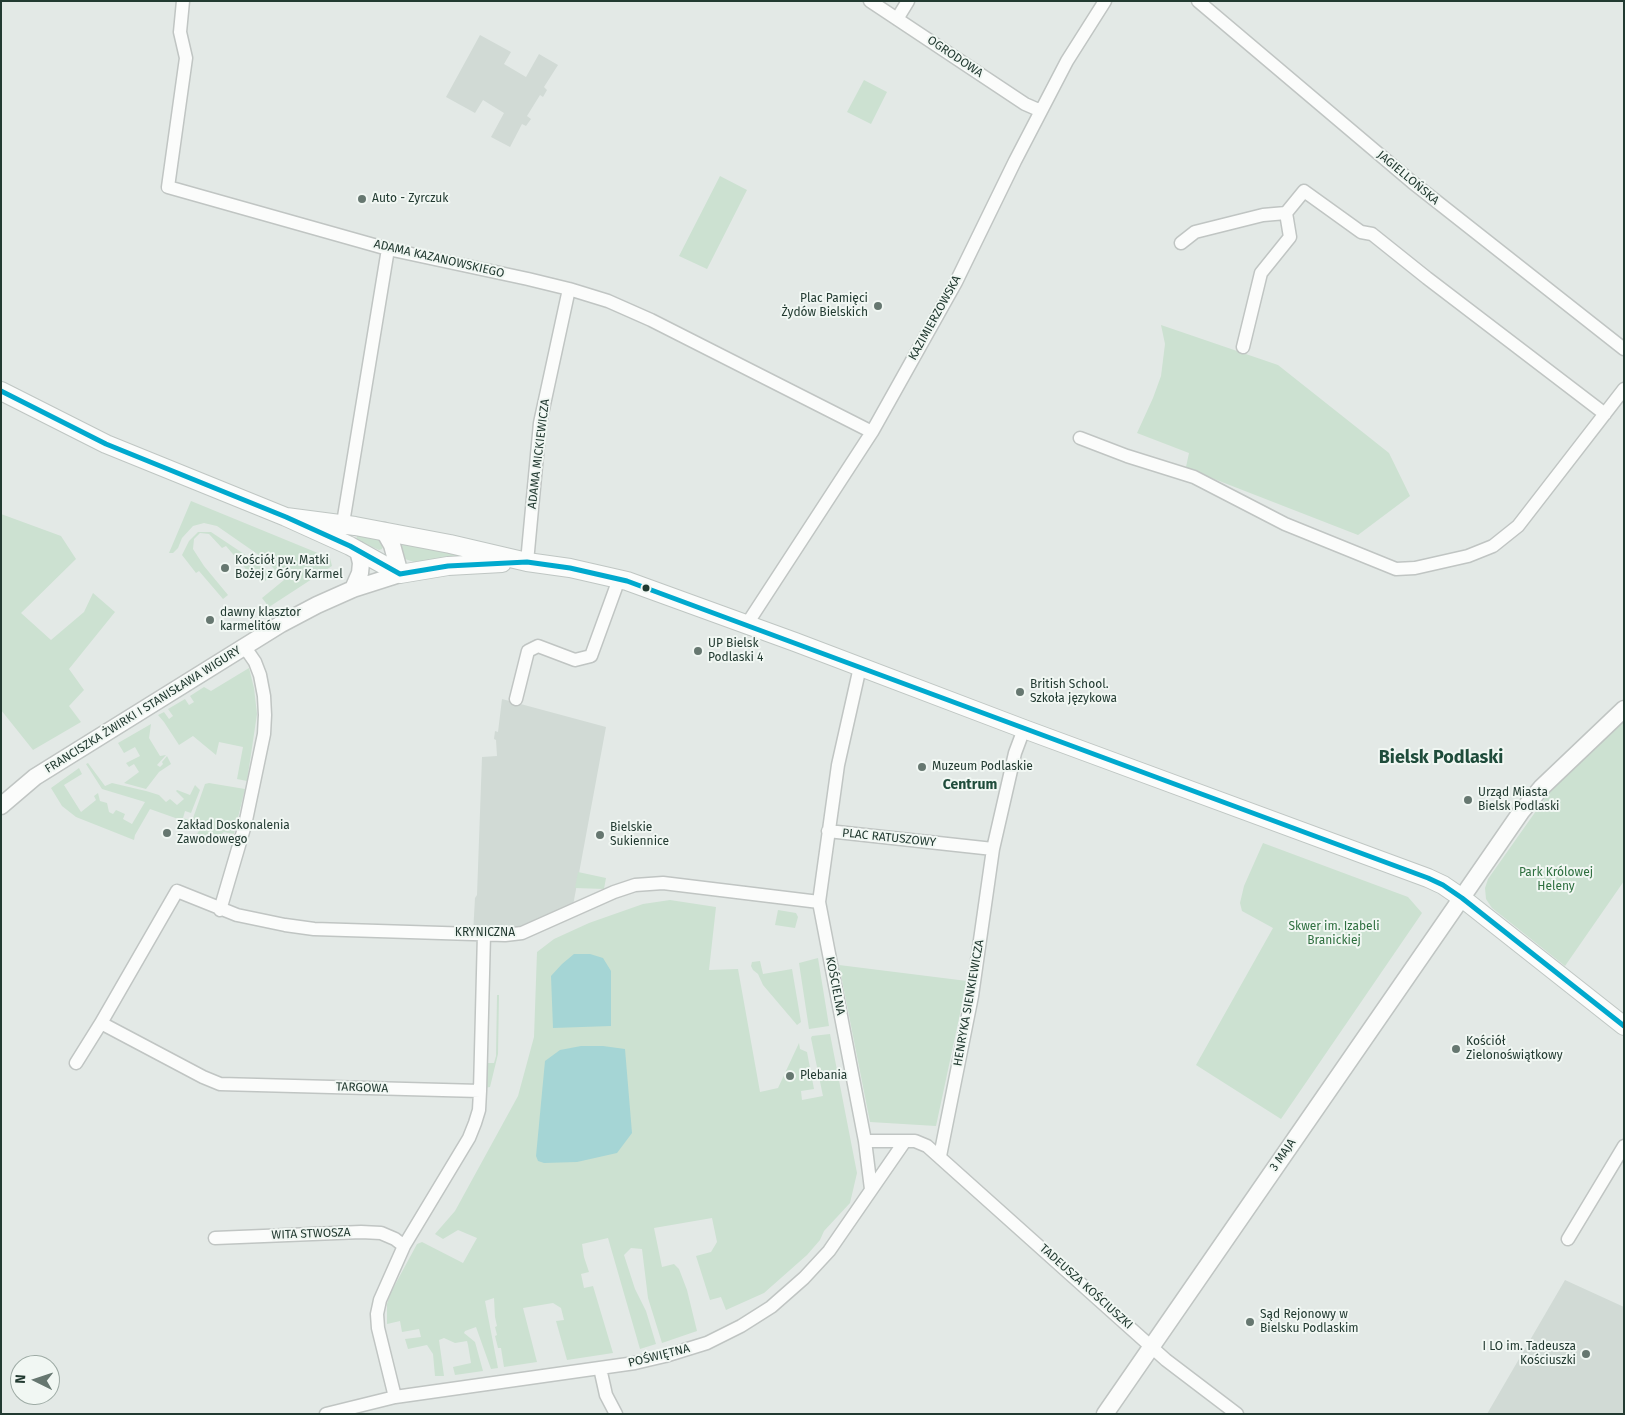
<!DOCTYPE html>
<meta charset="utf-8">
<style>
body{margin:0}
#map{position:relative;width:1625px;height:1415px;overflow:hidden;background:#e3e9e6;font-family:"Fira Sans",sans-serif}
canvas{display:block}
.frame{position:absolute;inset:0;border:2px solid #223a31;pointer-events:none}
.north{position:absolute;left:10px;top:1355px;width:50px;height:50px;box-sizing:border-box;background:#f1f7f3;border:1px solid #9eaba5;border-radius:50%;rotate:274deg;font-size:14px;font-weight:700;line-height:20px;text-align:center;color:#223a31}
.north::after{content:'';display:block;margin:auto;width:18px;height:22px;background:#667770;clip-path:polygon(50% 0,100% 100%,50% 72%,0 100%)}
</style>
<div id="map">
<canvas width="1625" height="1415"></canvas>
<div class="frame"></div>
<div class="north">N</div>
</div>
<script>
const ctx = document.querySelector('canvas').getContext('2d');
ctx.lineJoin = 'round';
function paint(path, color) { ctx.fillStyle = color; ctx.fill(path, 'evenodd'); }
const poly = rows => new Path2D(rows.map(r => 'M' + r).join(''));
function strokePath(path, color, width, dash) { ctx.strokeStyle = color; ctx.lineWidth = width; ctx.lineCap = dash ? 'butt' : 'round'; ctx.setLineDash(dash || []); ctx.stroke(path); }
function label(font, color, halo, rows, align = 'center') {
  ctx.font = font + ' "Fira Sans",sans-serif'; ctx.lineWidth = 4; ctx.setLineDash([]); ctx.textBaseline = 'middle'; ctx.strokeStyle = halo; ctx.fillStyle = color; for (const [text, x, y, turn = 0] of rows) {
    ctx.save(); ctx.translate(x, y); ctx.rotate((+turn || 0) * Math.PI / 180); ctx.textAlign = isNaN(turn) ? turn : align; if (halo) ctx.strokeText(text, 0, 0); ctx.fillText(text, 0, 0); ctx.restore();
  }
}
paint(poly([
 [480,35,511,52,504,64,526,77,539,54,558,65,544,87,547,90,543,97,540,95,527,116,531,119,526,126,522,124,510,147,491,137,504,113,483,100,475,113,446,97],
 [502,699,606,727,572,911,522,933,473,934,475,898,477,895,482,757,497,756,496,740,494,739,495,731,498,732],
 [1565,1280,1624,1307,1624,1414,1487,1414]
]), '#d1dad5');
paint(poly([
 [864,80,887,92,871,124,847,112],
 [720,176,747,190,707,269,679,256],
 [1161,325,1278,365,1389,453,1410,496,1358,535,1191,470,1186,467,1189,453,1137,433,1153,398,1161,376,1165,344],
 [191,501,330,558,332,566,269,607,262,598,284,580,266,560,217,526,204,523,193,526,182,538,178,548,173,553,169,553],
 [1,514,61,536,76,559,21,613,51,640,84,612,93,593,115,612,69,669,84,690,69,706,81,722,33,750,1,710],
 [198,532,211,532,256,562,271,576,265,581,257,571,251,575,226,546,222,548,209,534,200,533,194,539,193,549,204,566,228,595,223,599,199,571,196,573,182,555,189,541],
 [358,532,375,536,379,540,383,545,382,549,379,550,356,540],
 [397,540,466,553,465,557,414,562,402,558],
 [249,668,254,688,257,714,247,781,237,779,243,747,219,742,216,755,193,736,179,745,164,722,158,715,164,712,169,719,173,716,168,709,185,699,189,705,194,702,190,696,204,687,211,691],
 [1624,721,1624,881,1565,966,1492,908,1486,899,1485,888,1488,879,1548,794],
 [151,724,149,738,160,756,166,755,157,765,160,767,163,764,162,762,167,756,171,764,159,772,146,789,124,783,139,772,134,764,129,767,126,763,140,756,135,747,124,753,118,743],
 [88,763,105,786,112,783,146,791,159,795,166,802,170,799,177,805,184,799,176,791,177,790,190,795,195,785,200,790,191,813,185,811,183,818,192,821,205,784,209,783,245,789,234,834,224,832,219,836,210,833,207,841,195,837,199,831,194,828,195,825,150,809,135,835,134,840,76,817,62,806,51,788,79,768,82,774,64,785,81,812,96,800,94,796,98,793,100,801,107,803,109,812,113,814,116,810,125,814,123,819,132,824,145,802,102,789,86,764],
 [1263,843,1408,897,1422,913,1281,1119,1196,1065,1273,928,1242,911,1240,903,1244,886],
 [578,872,606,878,604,889,575,888],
 [670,900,716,907,709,970,738,969,760,1092,778,1088,799,1043,800,1049,807,1052,814,1089,801,1091,802,1100,823,1096,811,1038,812,1036,830,1034,857,1173,850,1203,824,1231,820,1240,807,1255,764,1293,726,1310,721,1297,710,1300,696,1256,711,1252,717,1242,712,1218,654,1228,662,1267,674,1264,679,1269,687,1290,697,1331,662,1343,648,1298,642,1249,631,1248,624,1255,635,1289,646,1311,656,1344,640,1349,608,1238,582,1244,584,1257,589,1272,581,1274,584,1288,593,1286,613,1353,567,1360,556,1321,564,1320,561,1308,553,1303,523,1308,537,1362,504,1367,501,1348,498,1348,495,1336,497,1335,495,1327,497,1326,495,1317,494,1298,485,1301,498,1368,491,1369,476,1327,465,1331,464,1333,475,1342,483,1371,455,1375,453,1367,471,1363,468,1345,467,1341,455,1343,444,1338,439,1340,444,1376,435,1376,433,1354,427,1345,408,1349,405,1339,421,1337,419,1329,402,1332,400,1321,387,1324,387,1304,390,1294,417,1244,422,1242,463,1263,477,1238,458,1230,443,1239,435,1234,455,1211,518,1096,534,1037,537,952,554,939,589,923,643,904],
 [778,910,796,913,798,917,795,928,775,925],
 [818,958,829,1026,809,1029,799,963],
 [760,961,763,974,792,969,801,1022,797,1025,763,985,758,974,753,970,751,966,752,962],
 [839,965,967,981,936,1126,870,1122],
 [497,995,499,995,498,1054,490,1087,484,1088,485,1063,494,1063,496,1056]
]), '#cce1d1');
paint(poly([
 [574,954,590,954,603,958,611,971,611,1026,553,1028,551,976,562,964],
 [581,1046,603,1046,625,1049,632,1133,617,1153,577,1162,544,1163,538,1161,536,1156,545,1061,560,1050]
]), '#a5d5d5');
const minor = poly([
 [183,1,180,32,186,58,168,187,388,249,528,279,569,289,608,301,651,320,872,432],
 [870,1,1025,104,1041,111],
 [1198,1,1412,182,1624,349],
 [897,19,908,1],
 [1181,243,1195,232,1263,215,1286,213,1304,191,1361,232,1372,234,1427,278,1605,414],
 [1243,347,1261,273,1290,237,1286,213],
 [1080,438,1127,456,1194,477,1285,524,1396,569,1415,568,1468,556,1493,546,1518,526,1624,389],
 [343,523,388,249],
 [527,562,540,423,569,289],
 [747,624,872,432,956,282,1015,161,1067,61,1105,1],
 [860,667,838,765,819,902,865,1141,871,1189],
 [516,699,528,651,538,646,575,660,591,656,619,579],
 [828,831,993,849,1015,753,1024,729],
 [220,910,245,825,264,734,265,715,264,696,260,675,255,662,244,646],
 [76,1063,101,1023],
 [480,1091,220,1084,203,1077,101,1023,177,891,237,915,285,925,314,929,505,935,522,933,614,892,635,885,663,883,819,902],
 [865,1141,915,1141,927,1146,1166,1360,1237,1414],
 [940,1156,972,996,993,849],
 [215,1238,361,1232,381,1233,395,1239,404,1246],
 [1568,1239,1624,1146],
 [600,1368,606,1395,616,1414],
 [395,1397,378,1328,377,1314,380,1300,404,1246,469,1138,475,1123,479,1110,480,1091,484,934],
 [326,1414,395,1397,635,1363,665,1356,707,1343,741,1326,771,1307,804,1278,829,1251,905,1141]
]);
const tertiary = poly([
 [353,589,360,573,361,563,358,550],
 [1,806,35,777,281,624,317,605,353,589,400,574,392,545,384,531],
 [1105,1414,1521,812,1541,788,1624,709]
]);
const secondary = poly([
 [1,391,106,444,286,517,350,546,400,574,448,566,502,563],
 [286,517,355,526,450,544,527,562,570,568,627,581,795,642,1024,729,1428,878,1443,885,1462,898,1624,1026]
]);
strokePath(minor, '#c0c5c3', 15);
strokePath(tertiary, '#c0c5c3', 19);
strokePath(secondary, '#bfc6c3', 20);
strokePath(minor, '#fbfcfb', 12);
strokePath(tertiary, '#fbfcfb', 16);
strokePath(secondary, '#fbfcfb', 18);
strokePath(poly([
 [1,391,106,444,286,517,350,546,400,574,448,566,527,562,570,568,627,581,1428,878,1443,885,1462,898,1624,1026]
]), '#00a9ce', 5);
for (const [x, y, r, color] of [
 [362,199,5,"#667770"],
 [878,306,5,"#667770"],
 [225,568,5,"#667770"],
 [646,588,4.5,"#223a31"],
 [210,620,5,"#667770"],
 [698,651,5,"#667770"],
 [1020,692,5,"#667770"],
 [922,767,5,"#667770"],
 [1468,800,5,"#667770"],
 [167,833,5,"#667770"],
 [600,835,5,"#667770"],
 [1456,1049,5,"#667770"],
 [790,1076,5,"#667770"],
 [1250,1322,5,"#667770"],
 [1586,1354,5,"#667770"]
]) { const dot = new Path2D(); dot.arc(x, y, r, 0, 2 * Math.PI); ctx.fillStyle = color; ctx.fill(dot); strokePath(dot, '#f1f7f3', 2); }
label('12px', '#223a31', '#f1f7f3', [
 ["OGRODOWA",955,57,34],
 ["JAGIELLOŃSKA",1408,178,40],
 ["ADAMA KAZANOWSKIEGO",439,259,13],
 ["KAZIMIERZOWSKA",935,318,-61],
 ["ADAMA MICKIEWICZA",539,454,-83],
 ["FRANCISZKA ŻWIRKI I STANISŁAWA WIGURY",143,710,-32],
 ["PLAC RATUSZOWY",889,838,6],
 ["KRYNICZNA",485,933],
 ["KOŚCIELNA",835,986,79],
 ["HENRYKA SIENKIEWICZA",969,1003,-80],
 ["TARGOWA",362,1088,2],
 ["3 MAJA",1283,1155,-55],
 ["WITA STWOSZA",311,1234,-2],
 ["TADEUSZA KOŚCIUSZKI",1086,1287,42],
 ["POŚWIĘTNA",659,1356,-14]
]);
label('12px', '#223a31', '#f1f7f3', [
 ["Auto - Zyrczuk",372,199],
 ["Plac Pamięci",868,299,"right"],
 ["Żydów Bielskich",868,313,"right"],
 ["Kościół pw. Matki",235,561],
 ["Bożej z Góry Karmel",235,575],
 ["dawny klasztor",220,613],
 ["karmelitów",220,627],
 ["UP Bielsk",708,644],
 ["Podlaski 4",708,658],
 ["British School.",1030,685],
 ["Szkoła językowa",1030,699],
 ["Muzeum Podlaskie",932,767],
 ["Urząd Miasta",1478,793],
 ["Bielsk Podlaski",1478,807],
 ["Zakład Doskonalenia",177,826],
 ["Zawodowego",177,840],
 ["Bielskie",610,828],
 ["Sukiennice",610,842],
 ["Kościół",1466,1042],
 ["Zielonoświątkowy",1466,1056],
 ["Plebania",800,1076],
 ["Sąd Rejonowy w",1260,1315],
 ["Bielsku Podlaskim",1260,1329],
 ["I LO im. Tadeusza",1576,1347,"right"],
 ["Kościuszki",1576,1361,"right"]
], 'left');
label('12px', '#2e6f3f', '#f1f7f3', [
 ["Park Królowej",1556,873],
 ["Heleny",1556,887],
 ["Skwer im. Izabeli",1334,927],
 ["Branickiej",1334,941]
]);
label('bold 14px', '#1f4c3b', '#f1f7f3', [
 ["Centrum",970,785]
]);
label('bold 18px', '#1f4c3b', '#f1f7f3', [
 ["Bielsk Podlaski",1441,758]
]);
</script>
